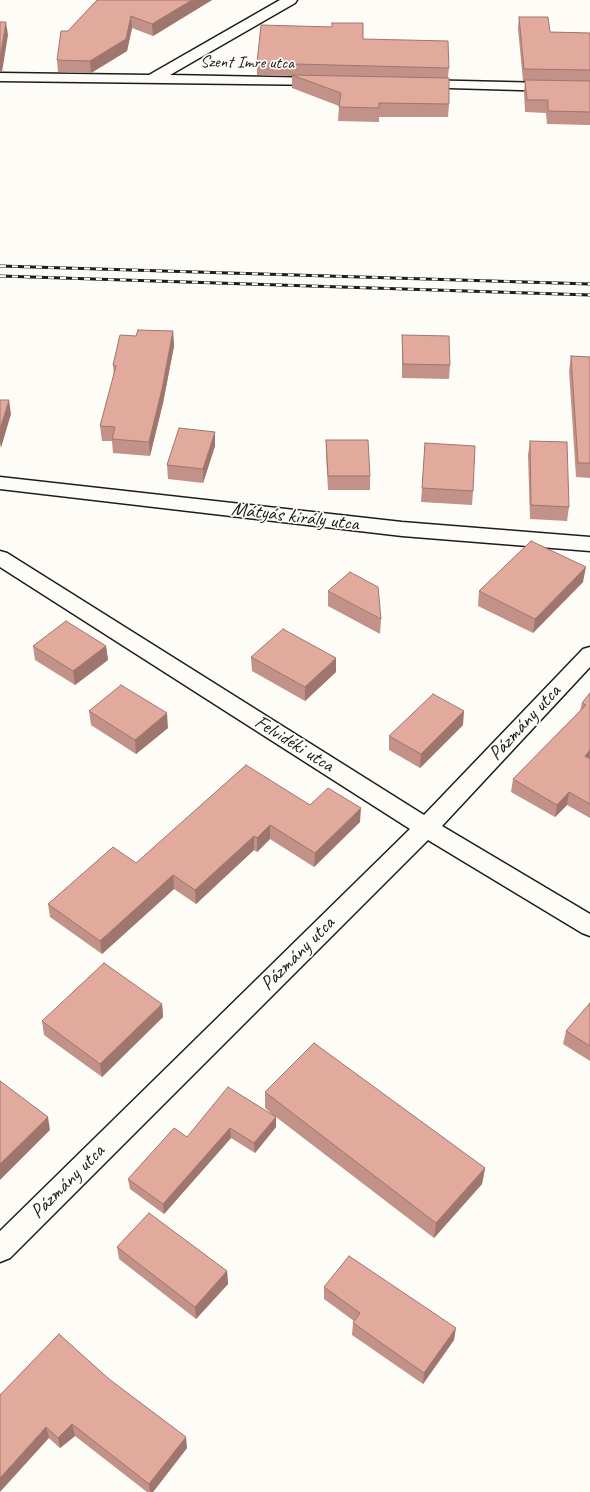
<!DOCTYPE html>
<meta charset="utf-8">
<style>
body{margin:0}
canvas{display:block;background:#fdfcf7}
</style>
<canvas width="590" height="1492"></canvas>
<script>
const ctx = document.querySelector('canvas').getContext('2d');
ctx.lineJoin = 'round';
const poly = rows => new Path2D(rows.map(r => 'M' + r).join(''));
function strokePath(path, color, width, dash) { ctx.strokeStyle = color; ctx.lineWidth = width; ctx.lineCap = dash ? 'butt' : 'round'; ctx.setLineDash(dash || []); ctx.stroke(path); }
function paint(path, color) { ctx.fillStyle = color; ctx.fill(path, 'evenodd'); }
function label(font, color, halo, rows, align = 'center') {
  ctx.font = font + ' Caveat,sans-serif'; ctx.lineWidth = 3.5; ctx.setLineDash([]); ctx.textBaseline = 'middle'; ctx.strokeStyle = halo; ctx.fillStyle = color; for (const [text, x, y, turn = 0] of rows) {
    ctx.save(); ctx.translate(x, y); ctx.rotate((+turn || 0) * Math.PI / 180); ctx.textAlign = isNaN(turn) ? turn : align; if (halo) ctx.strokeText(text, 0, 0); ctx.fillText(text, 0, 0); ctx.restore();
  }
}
const street = poly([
 [280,0,297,0,295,3,170,75,321,78,326,79,328,82,326,85,0,81,0,73,149,75,280,0],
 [419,80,590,84,590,92,414,87,412,84,414,81,419,80],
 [0,477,402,522,590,537,590,551,402,536,0,489,0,477],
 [0,551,7,553,424,815,583,649,590,647,590,667,442,826,590,914,590,936,582,933,428,840,10,1258,0,1262,0,1231,410,829,0,567,0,551]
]);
strokePath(street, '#1c1c1c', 3);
paint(street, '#fdfcf7');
const rail = poly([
 [0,266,590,284],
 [0,276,590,295]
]);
strokePath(rail, '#1c1c1c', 3);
strokePath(rail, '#fdfcf7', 2, [6]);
paint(poly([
 [97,0,212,0,153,36,132,28,127,51,91,73,58,72,57,60,68,31],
 [519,17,550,32,590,33,590,125,547,124,546,113,525,112,524,92,525,81,523,81,518,29],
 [363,39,449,68,448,77,449,104,448,117,379,117,379,122,338,121,339,106,292,88,292,76,257,75,257,63],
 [173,331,174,346,163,403,150,456,113,453,112,441,102,441,100,426,114,376,113,365,136,336],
 [402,335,450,365,449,379,402,378],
 [571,356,590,357,590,478,576,477,569,371],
 [215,432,215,446,203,483,168,479,167,465],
 [326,440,370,476,370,490,328,490,326,454],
 [530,441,569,507,567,521,530,519,528,455],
 [425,443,473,491,472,505,421,502],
 [583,582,533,633,478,606,479,591],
 [328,591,381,619,380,634,328,606],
 [33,646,106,646,108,660,75,685,35,660],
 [251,657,336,672,305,701,252,671],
 [590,693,590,818,567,805,555,817,511,792,513,779,580,711,582,703],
 [89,711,168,728,136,754,91,725],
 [463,725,420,768,389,750,389,736],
 [310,805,360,822,314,867,270,839,257,852,254,850,196,904,174,889,102,954,50,917,48,904,136,863],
 [590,1003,590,1061,563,1044,566,1031],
 [162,1004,163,1017,102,1077,44,1035,42,1021],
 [265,1092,485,1168,482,1184,434,1238,276,1117,276,1127,255,1153,231,1138,164,1214,130,1189,128,1179,187,1137,273,1115,265,1108],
 [117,1247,227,1271,228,1284,196,1319,119,1259],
 [324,1287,454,1340,423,1384,352,1335,353,1323,354,1321,324,1299],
 [0,1395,187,1448,153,1492,147,1492,75,1436,60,1448]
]), '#c29187');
paint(poly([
 [192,0,212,0,153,36,152,24],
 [131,16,132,28,127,51,91,73,90,61],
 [6,22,8,35,2,72,0,72,0,58],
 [173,331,174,346,163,403,150,456,149,442],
 [9,400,11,414,1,448,0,443,0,429],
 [215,432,215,446,203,483,203,469],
 [586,567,583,582,533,633,535,619],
 [106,646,108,660,75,685,73,671],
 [336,658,336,672,305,701,305,687],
 [464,711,463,725,420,768,421,754],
 [167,713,168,728,136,754,135,740],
 [590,750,590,760,585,756],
 [569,792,567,805,555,817,557,805],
 [361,808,360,822,314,867,315,853],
 [270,825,270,839,257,852,257,838],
 [254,836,254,850,196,904,195,890],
 [173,875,174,889,102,954,100,941],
 [162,1004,163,1017,102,1077,100,1064],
 [48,1117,50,1130,0,1180,0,1164],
 [276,1117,276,1127,255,1153,254,1143],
 [230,1128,231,1138,164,1214,163,1204],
 [485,1168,482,1184,434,1238,436,1223],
 [227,1271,228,1284,196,1319,195,1307],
 [456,1328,454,1340,423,1384,424,1373],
 [72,1424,75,1436,60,1448,58,1438],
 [46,1427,49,1438,0,1492,0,1478],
 [186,1437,187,1448,153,1492,150,1492,149,1484]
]), '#9e766e');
const building = poly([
 [97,0,192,0,152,24,131,16,126,39,90,61,57,60,61,31,68,31,97,0],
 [519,17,548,17,550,32,590,33,590,70,524,69,519,17],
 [0,22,6,22,0,58,0,22],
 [332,23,363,23,363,39,448,41,449,68,257,63,261,25,332,27,332,23],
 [292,75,449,78,449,104,379,103,379,108,339,107,341,93,292,75],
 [525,80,590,81,590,112,548,111,548,100,527,100,525,80],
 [138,330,173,331,162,389,149,442,112,439,115,427,100,426,116,366,113,365,120,335,136,336,138,330],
 [402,335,449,336,450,365,403,364,402,335],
 [571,356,590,357,590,463,578,463,571,356],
 [0,400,9,400,0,429,0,400],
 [179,428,215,432,203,469,167,465,179,428],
 [326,440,368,440,370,476,328,476,326,440],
 [530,441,567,442,569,507,531,505,530,441],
 [425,443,475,446,473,491,422,488,425,443],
 [531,541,586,567,535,619,479,591,531,541],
 [350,572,378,587,381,619,328,591,350,572],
 [66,621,106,646,73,671,33,646,66,621],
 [283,629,336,658,305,687,251,657,283,629],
 [121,685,167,713,135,740,89,711,121,685],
 [590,693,590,750,585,756,590,759,590,804,569,792,557,805,513,779,586,705,582,703,590,693],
 [433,694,464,711,421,754,389,736,433,694],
 [246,765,310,805,328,788,361,808,315,853,270,825,257,838,254,836,195,890,173,875,100,941,48,904,113,847,136,863,246,765],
 [104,963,162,1004,100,1064,42,1021,104,963],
 [590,1003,590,1046,566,1031,590,1003],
 [314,1043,485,1168,436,1223,265,1092,314,1043],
 [0,1081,48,1117,0,1164,0,1081],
 [228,1087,276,1117,254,1143,230,1128,163,1204,128,1179,174,1128,187,1137,228,1087],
 [149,1213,227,1271,195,1307,117,1247,149,1213],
 [349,1256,456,1328,424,1373,353,1323,360,1313,324,1287,349,1256],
 [59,1334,109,1379,186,1437,149,1484,72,1424,58,1438,46,1427,0,1478,0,1395,59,1334]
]);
paint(building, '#e2a99d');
strokePath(building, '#9e766e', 1);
label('17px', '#1c1c1c', '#fdfcf7', [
 ["Szent Imre utca",247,63,1]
]);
label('20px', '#1c1c1c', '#fdfcf7', [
 ["Mátyás király utca",295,517,7],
 ["Pázmány utca",525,723,-47],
 ["Felvidéki utca",294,744,32],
 ["Pázmány utca",298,954,-45],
 ["Pázmány utca",68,1182,-45]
]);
</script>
